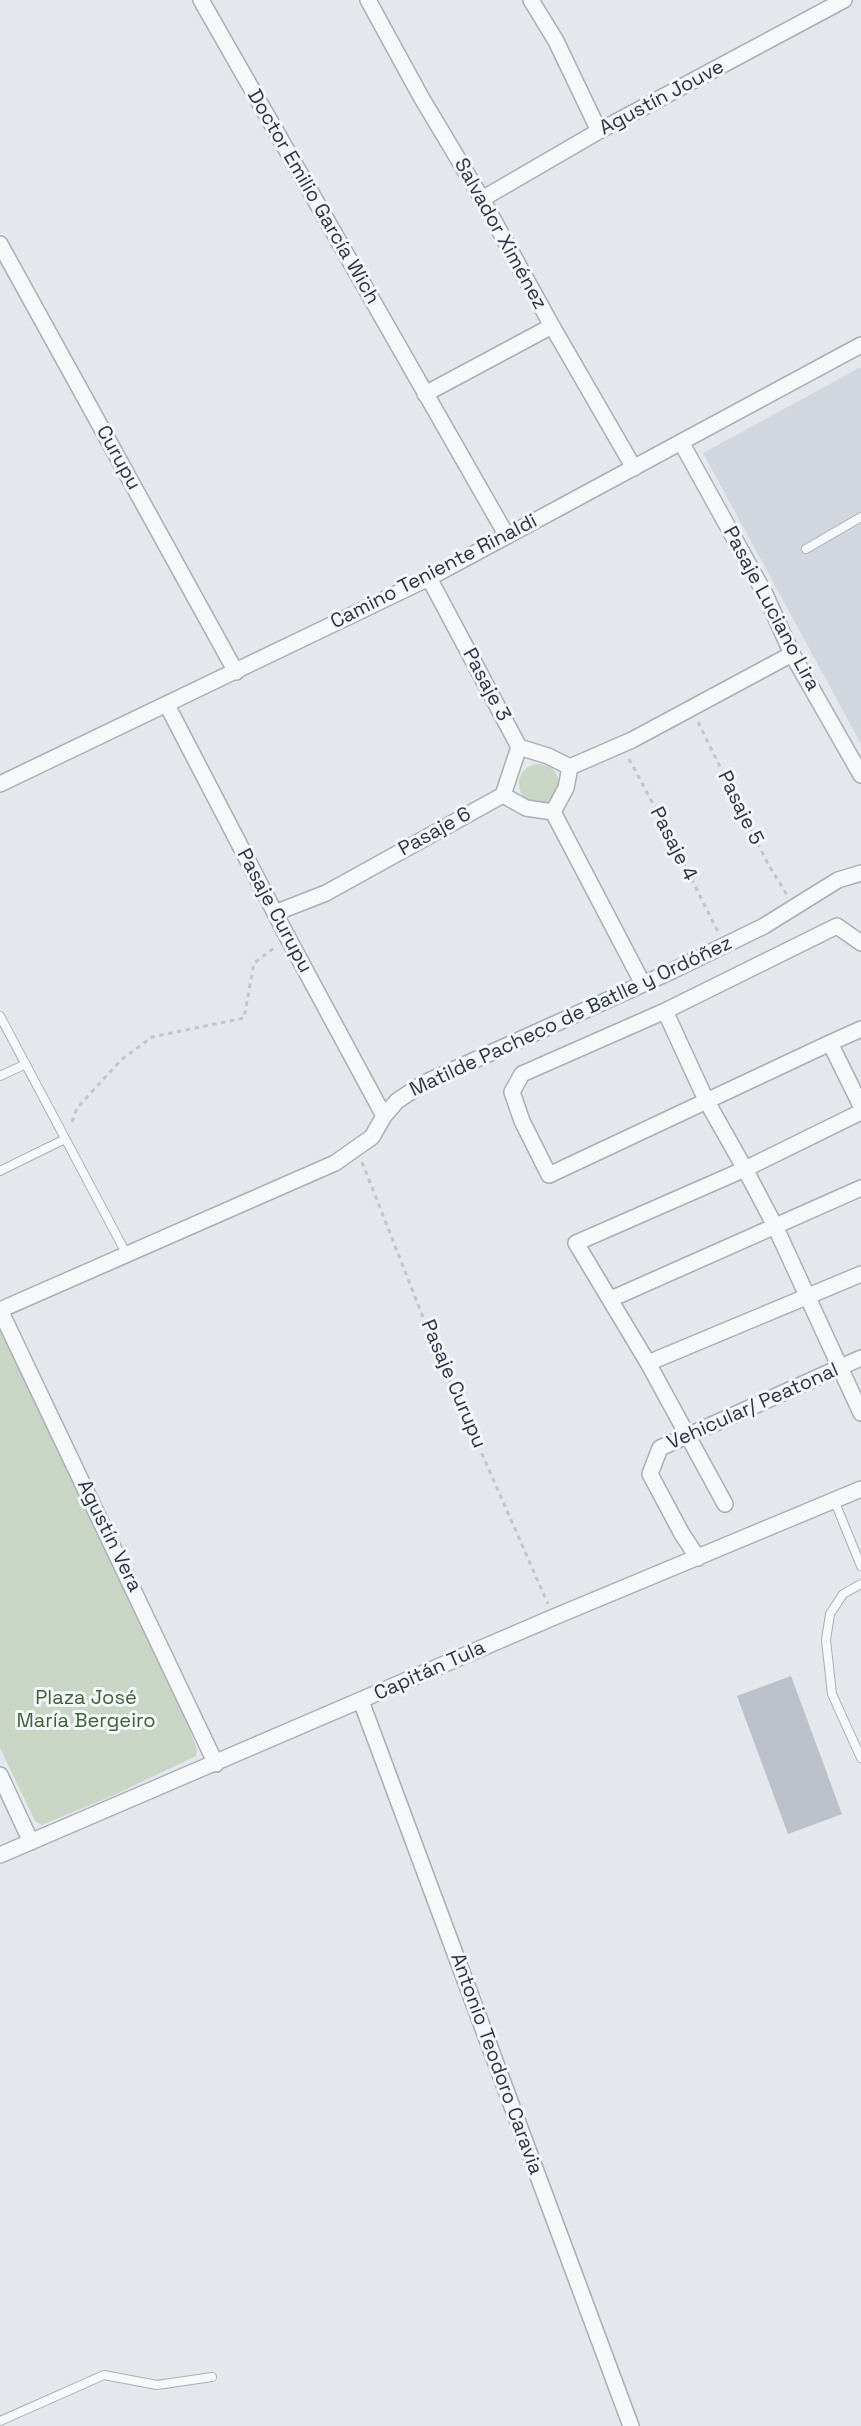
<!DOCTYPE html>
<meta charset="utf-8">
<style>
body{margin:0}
canvas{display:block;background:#e4e7ec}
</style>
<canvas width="861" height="2426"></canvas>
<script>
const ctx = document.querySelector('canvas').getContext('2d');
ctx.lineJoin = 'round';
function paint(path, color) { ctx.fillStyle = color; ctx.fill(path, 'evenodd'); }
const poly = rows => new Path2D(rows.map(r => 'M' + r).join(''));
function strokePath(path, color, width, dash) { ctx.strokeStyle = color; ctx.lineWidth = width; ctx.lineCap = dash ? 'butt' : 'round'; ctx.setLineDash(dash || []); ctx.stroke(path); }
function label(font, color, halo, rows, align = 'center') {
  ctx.font = font + ' "Space Grotesk",sans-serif'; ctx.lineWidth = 6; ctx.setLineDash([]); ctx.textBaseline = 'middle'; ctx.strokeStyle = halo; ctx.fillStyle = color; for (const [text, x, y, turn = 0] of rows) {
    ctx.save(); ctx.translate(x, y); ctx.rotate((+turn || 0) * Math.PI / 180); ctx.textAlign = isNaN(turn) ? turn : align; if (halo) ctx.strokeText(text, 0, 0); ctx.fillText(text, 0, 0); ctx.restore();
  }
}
paint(poly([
 [861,367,861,744,703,453]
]), '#d2d6de');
paint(poly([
 '519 784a20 20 0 1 1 40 0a20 20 0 1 1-40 0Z',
 [0,1332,6,1336,11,1345,187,1722,197,1750,196,1756,114,1795,42,1825,35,1821,0,1748]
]), '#c9d6c5');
paint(poly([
 [791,1676,842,1814,788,1834,737,1696]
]), '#bbc0ca');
const lane = poly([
 [806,549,861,517],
 [0,1016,126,1253],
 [0,1076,26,1064],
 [0,1171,65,1139],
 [834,1500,861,1566],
 [861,1584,843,1594,830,1614,826,1640,832,1694,861,1758],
 [0,2421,104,2375,157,2385,212,2377]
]);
const street = poly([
 [201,0,507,536],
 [368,0,421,97,482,199,552,326,634,468],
 [531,0,556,41,599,131],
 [482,199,599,131,844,0],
 [0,244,236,672],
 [425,394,552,326],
 [681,442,765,594,792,654,861,775],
 [429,578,519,747,503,795],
 [167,705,288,938,384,1116],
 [519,747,548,756,570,767],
 [0,784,429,578,861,345],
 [553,812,643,984],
 [275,913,326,893,503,795,526,808,553,812,566,788,570,767,632,740,792,654],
 [861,943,837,926,665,1011,522,1074,512,1092,522,1121,549,1175,830,1043,861,1106],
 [665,1011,706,1100,745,1169,861,1112],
 [830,1043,861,1029],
 [611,1299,861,1188],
 [0,1310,335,1163,372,1137,384,1116,397,1101,424,1083,672,971,764,926,838,880,861,873],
 [0,1310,216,1764],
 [648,1363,861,1274],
 [725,1504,648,1363,576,1243,745,1169,775,1226,861,1413],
 [698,1558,682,1534,650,1474,660,1448,861,1358],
 [361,1701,631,2426],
 [0,1775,31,1842],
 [0,1855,554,1617,861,1489]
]);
strokePath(lane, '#a9aeb7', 10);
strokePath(street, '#a9aeb7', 18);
strokePath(poly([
 [698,722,768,864,787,895],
 [629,759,665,826,718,932],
 [72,1122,77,1108,121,1060,152,1037,244,1018,254,963,274,948],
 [362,1162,432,1340,548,1604]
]), '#c2c5cb', 3, [4.5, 4.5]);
strokePath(lane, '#f7f8fa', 8);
strokePath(street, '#f7f8fa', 15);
label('20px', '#2b3445', '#f4f6f9', [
 ["Agustín Jouve",662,98,-28],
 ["Doctor Emilio García Wich",313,197,60],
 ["Salvador Ximénez",500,234,61],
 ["Curupu",118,458,61],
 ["Camino Teniente Rinaldi",434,572,-27],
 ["Pasaje Luciano Lira",771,609,62],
 ["Pasaje 3",486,685,62],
 ["Pasaje 5",740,808,64],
 ["Pasaje 6",435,832,-29],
 ["Pasaje 4",673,844,63],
 ["Pasaje Curupu",274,911,62],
 ["Matilde Pacheco de Batlle y Ordóñez",571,1017,-25],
 ["Pasaje Curupu",453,1384,67],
 ["Vehicular/ Peatonal",753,1407,-24],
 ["Agustín Vera",109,1536,64],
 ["Capitán Tula",430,1671,-24],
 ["Antonio Teodoro Caravia",496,2064,70]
]);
label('20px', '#3f6138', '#f4f6f9', [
 ["Plaza José",86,1699],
 ["María Bergeiro",86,1722]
]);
</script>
